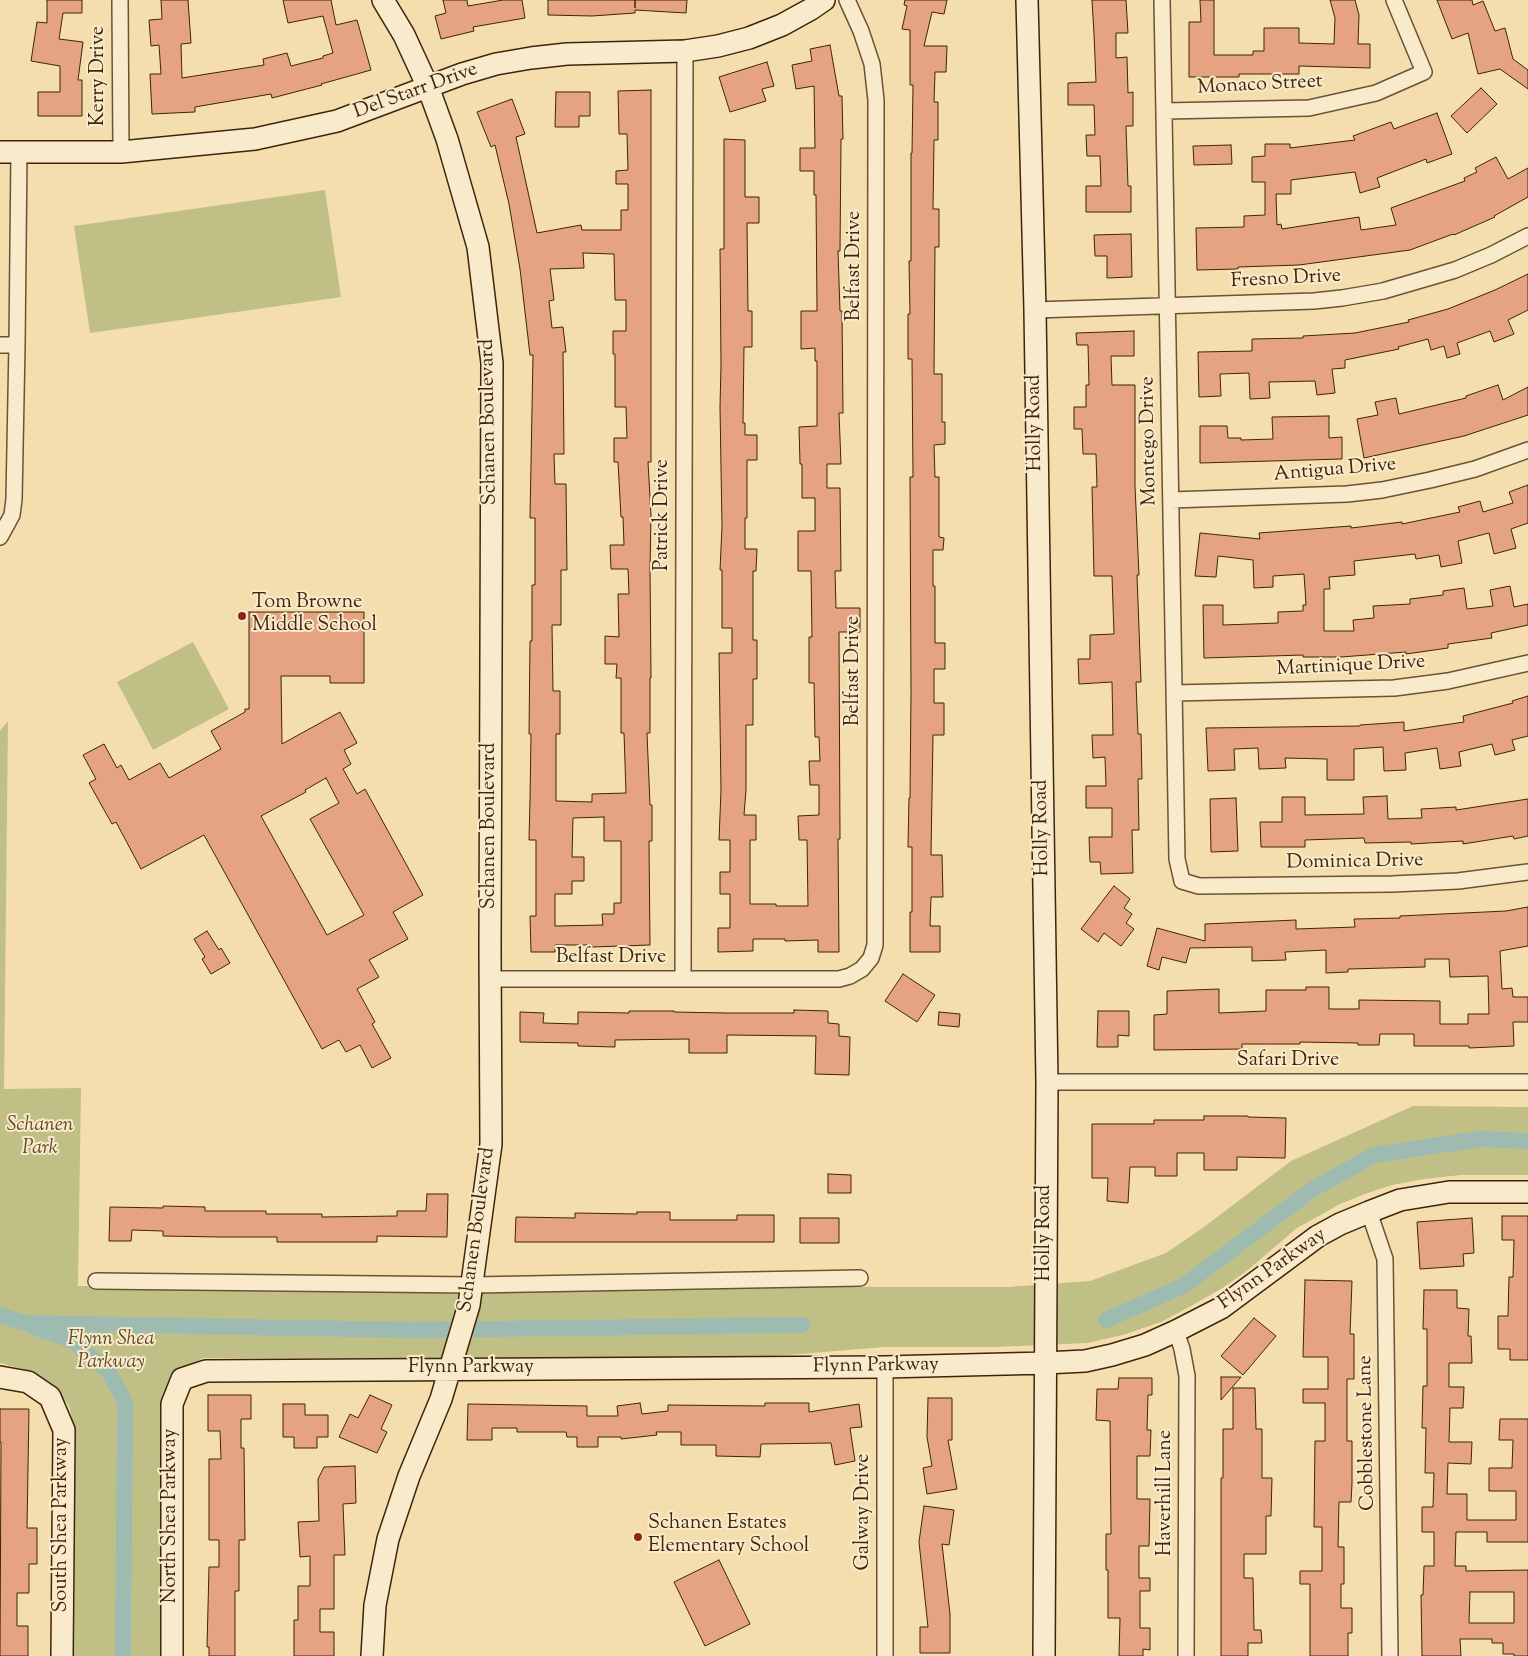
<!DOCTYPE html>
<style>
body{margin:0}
canvas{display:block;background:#f4dead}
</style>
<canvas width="1528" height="1656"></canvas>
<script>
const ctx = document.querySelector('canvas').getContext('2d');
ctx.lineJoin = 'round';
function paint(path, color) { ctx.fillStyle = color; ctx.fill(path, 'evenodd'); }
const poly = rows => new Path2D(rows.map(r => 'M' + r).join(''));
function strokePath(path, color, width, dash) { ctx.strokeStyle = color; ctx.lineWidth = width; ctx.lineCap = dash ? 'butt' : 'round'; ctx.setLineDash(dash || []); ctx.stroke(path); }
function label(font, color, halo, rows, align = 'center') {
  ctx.font = font + ' "Sorts Mill Goudy",serif'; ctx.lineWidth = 4; ctx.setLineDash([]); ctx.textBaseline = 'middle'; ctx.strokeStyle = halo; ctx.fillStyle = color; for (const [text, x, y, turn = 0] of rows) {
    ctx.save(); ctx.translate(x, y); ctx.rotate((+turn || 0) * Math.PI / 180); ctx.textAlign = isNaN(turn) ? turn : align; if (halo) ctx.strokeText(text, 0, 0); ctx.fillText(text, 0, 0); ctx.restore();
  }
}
paint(poly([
 [325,190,341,297,90,333,74,226],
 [193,642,229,709,153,750,117,682],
 [8,721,4,1089,81,1088,78,1286,1008,1287,1090,1281,1166,1253,1204,1227,1291,1161,1413,1106,1528,1107,1528,1175,1461,1175,1424,1179,1392,1185,1365,1194,1340,1204,1297,1228,1249,1269,1224,1287,1191,1306,1161,1322,1126,1334,1088,1343,996,1347,885,1347,739,1359,203,1358,183,1368,163,1656,74,1656,75,1429,69,1406,56,1387,30,1371,0,1363,0,731]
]), '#c0c086');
strokePath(poly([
 [0,1315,24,1323,411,1330,802,1325],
 [1106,1320,1183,1286,1313,1189,1374,1155,1480,1139,1528,1141],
 [36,1328,73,1341,109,1372,125,1402,123,1656]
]), '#9ebbb2', 16);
const building = poly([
 [47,0,82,0,82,13,63,13,59,39,83,42,78,80,82,80,82,116,38,116,38,92,60,92,60,66,31,61,37,22,47,23,47,0],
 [161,0,188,0,191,43,181,44,182,78,264,65,263,59,287,53,291,66,323,58,323,56,333,53,323,16,288,23,283,0,331,0,336,25,357,20,371,70,321,84,322,85,272,98,271,94,195,107,195,112,152,114,150,74,161,74,159,45,151,46,149,20,162,19,161,0],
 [443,0,467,0,468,6,503,0,522,0,525,18,473,27,474,31,441,39,435,16,446,13,443,0],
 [548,0,635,0,635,8,635,0,687,0,686,13,635,10,635,13,592,16,548,15,548,0],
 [905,0,947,0,944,14,932,12,924,46,947,46,946,72,935,72,934,102,938,102,938,140,934,140,933,209,939,209,939,247,935,247,934,374,942,374,942,422,945,422,945,444,934,445,935,477,939,477,939,537,944,538,943,550,933,550,933,586,935,586,935,643,945,643,945,669,934,669,934,703,944,703,944,735,933,735,931,855,942,855,943,897,931,897,930,926,940,926,940,952,910,952,910,912,912,912,912,847,908,847,909,798,910,798,911,693,910,477,913,477,912,359,908,359,908,314,910,314,909,261,911,261,911,153,912,153,913,85,910,85,910,30,902,29,907,6,904,5,905,0],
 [1092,0,1126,0,1128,33,1116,33,1116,58,1127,57,1128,93,1133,92,1133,126,1126,126,1128,186,1131,186,1131,212,1086,212,1086,186,1101,186,1100,156,1087,156,1086,135,1095,135,1094,105,1068,105,1068,83,1096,82,1094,34,1092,0],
 [1200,0,1214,0,1214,55,1253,55,1253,51,1264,51,1264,28,1299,28,1299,43,1334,44,1335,18,1330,0,1355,0,1359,15,1358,44,1370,44,1370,68,1299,66,1299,74,1239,74,1239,77,1189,77,1189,22,1201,22,1200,0],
 [1437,0,1472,0,1473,5,1483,1,1495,31,1505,28,1513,59,1528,70,1528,89,1500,69,1478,74,1468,33,1452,39,1437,0],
 [830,45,839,96,842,96,843,139,841,139,840,251,838,251,840,311,842,311,843,413,839,413,841,464,827,464,827,488,840,488,841,571,835,571,836,608,860,608,860,632,839,632,840,839,838,839,839,952,818,952,818,940,785,941,785,939,753,939,753,951,718,952,718,928,730,928,730,894,720,894,720,872,730,872,730,840,719,840,721,790,719,653,732,653,732,628,722,628,722,570,720,570,722,527,720,407,721,365,720,249,724,249,724,139,745,140,745,197,759,197,759,223,747,223,748,311,752,311,752,347,744,347,743,423,745,423,745,435,757,435,757,460,747,460,747,518,745,518,745,549,757,549,756,571,753,571,753,640,757,640,757,679,753,679,753,725,746,725,746,790,744,815,756,815,756,840,750,840,750,904,776,904,776,906,808,906,807,840,799,840,798,816,819,815,819,785,810,785,809,761,820,761,819,737,815,737,814,683,809,683,809,637,812,637,811,571,798,571,798,531,815,531,815,498,802,498,802,464,800,464,799,427,817,426,817,361,815,361,815,348,801,349,801,311,817,311,816,195,814,195,814,171,800,171,800,148,815,148,814,86,796,89,792,65,812,61,810,49,830,45],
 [767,62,774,86,762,89,766,101,730,112,719,77,767,62],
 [1481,88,1497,104,1467,133,1451,116,1481,88],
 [651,90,651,462,648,462,651,515,650,569,651,678,650,678,650,733,647,733,650,805,652,805,652,841,649,841,650,945,592,947,592,945,555,945,555,952,531,952,530,916,536,916,536,840,529,840,530,800,531,734,529,734,530,641,532,641,532,585,535,585,535,518,530,518,533,355,530,355,520,269,509,204,495,145,491,147,477,112,512,99,525,134,516,137,537,233,581,225,582,230,621,230,621,210,628,210,628,184,616,184,616,171,628,170,627,134,619,134,618,91,651,90],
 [583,253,614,254,615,300,626,300,626,331,613,331,613,354,615,354,615,407,626,407,627,438,614,438,614,462,618,462,621,517,623,517,624,545,610,545,611,569,628,569,629,594,618,594,619,637,605,636,605,664,617,664,616,678,621,678,621,733,624,733,626,793,592,794,592,802,556,801,556,734,560,734,560,691,553,691,552,625,561,625,561,570,567,570,566,484,555,484,554,454,564,454,563,352,566,352,563,327,552,328,549,301,554,300,550,269,584,268,583,253],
 [604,817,604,841,621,841,621,903,614,903,614,914,602,914,603,925,555,926,555,894,572,894,572,881,584,881,584,857,572,857,573,818,604,817],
 [556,92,590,92,590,116,579,116,579,127,555,127,556,92],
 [1437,113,1452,154,1427,163,1426,159,1377,178,1380,187,1360,193,1355,172,1291,180,1291,194,1276,194,1277,225,1281,224,1282,229,1359,217,1361,230,1396,225,1391,208,1465,181,1464,178,1477,172,1475,168,1496,157,1508,179,1528,168,1528,197,1494,216,1495,217,1454,235,1453,234,1410,250,1299,265,1238,267,1238,269,1197,270,1196,228,1244,227,1244,216,1265,215,1265,182,1252,182,1252,157,1265,156,1265,144,1290,144,1290,148,1355,140,1353,136,1391,122,1394,129,1437,113],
 [1231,145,1232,164,1194,165,1193,146,1231,145],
 [1131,234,1132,277,1107,278,1107,256,1095,256,1094,235,1131,234],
 [1528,274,1528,310,1508,320,1514,334,1494,342,1490,331,1457,343,1460,354,1447,358,1444,346,1431,350,1428,339,1398,347,1399,349,1345,360,1345,368,1332,369,1335,393,1317,395,1315,381,1269,382,1270,398,1250,399,1249,373,1220,374,1221,396,1199,397,1198,352,1252,351,1252,339,1303,338,1303,336,1355,333,1409,322,1408,320,1448,309,1495,290,1528,274],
 [1134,331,1134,356,1111,356,1112,385,1135,385,1135,486,1139,575,1137,575,1141,682,1136,682,1138,734,1141,734,1142,779,1138,779,1139,830,1132,830,1133,873,1101,874,1100,862,1090,862,1089,837,1112,837,1112,808,1086,808,1086,786,1106,786,1105,757,1093,758,1092,735,1113,735,1112,682,1079,684,1078,659,1090,659,1090,635,1114,634,1112,576,1094,576,1092,487,1097,487,1096,454,1083,454,1082,429,1074,429,1074,407,1086,407,1086,385,1089,385,1088,345,1077,345,1076,333,1134,331],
 [1498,385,1503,400,1528,387,1528,415,1464,436,1364,458,1357,419,1378,415,1375,402,1396,398,1399,414,1466,398,1466,396,1498,385],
 [1329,416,1329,438,1342,437,1342,459,1200,463,1200,426,1227,426,1228,438,1241,438,1241,440,1273,439,1272,417,1329,416],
 [1528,485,1528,523,1511,529,1516,548,1494,554,1489,533,1458,541,1462,563,1441,567,1439,555,1416,559,1415,554,1354,561,1355,575,1329,577,1330,589,1324,589,1324,631,1354,631,1353,620,1374,618,1373,606,1410,604,1410,599,1443,595,1443,591,1464,588,1467,609,1493,606,1490,590,1510,586,1514,607,1528,604,1528,625,1491,633,1492,638,1448,644,1448,648,1406,654,1406,652,1341,657,1303,657,1303,655,1204,658,1203,605,1223,605,1223,625,1278,623,1278,612,1303,611,1303,605,1306,605,1304,574,1273,576,1273,587,1254,588,1253,560,1218,556,1216,577,1195,576,1200,533,1260,539,1259,533,1351,526,1351,528,1402,522,1402,524,1460,512,1458,507,1480,501,1483,512,1513,503,1509,492,1528,485],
 [249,612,364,612,364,683,330,683,330,676,281,676,282,744,340,712,357,743,344,750,351,764,343,769,357,794,365,789,423,895,393,912,408,939,369,960,379,977,357,989,375,1022,372,1024,391,1058,372,1068,360,1045,346,1052,339,1040,322,1049,204,835,141,869,116,822,112,824,89,783,96,779,83,755,104,744,117,768,121,765,129,780,160,763,169,778,221,749,211,731,245,712,245,709,249,709,249,612],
 [326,778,339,803,310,819,364,915,327,935,261,816,306,792,305,790,326,778],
 [1528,696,1528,736,1512,740,1515,750,1495,755,1492,744,1459,752,1461,766,1440,769,1437,748,1405,753,1406,770,1384,771,1383,747,1354,749,1354,780,1327,780,1327,759,1285,758,1286,768,1259,769,1258,748,1234,749,1235,770,1208,771,1206,728,1360,726,1360,725,1404,722,1404,731,1464,722,1463,716,1513,703,1512,701,1528,696],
 [1387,796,1388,819,1422,818,1421,809,1456,807,1456,810,1528,799,1528,836,1514,839,1513,836,1463,844,1463,841,1411,844,1411,842,1365,843,1364,838,1305,840,1305,847,1261,847,1260,822,1282,822,1282,797,1305,797,1305,815,1364,814,1363,797,1387,796],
 [1236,798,1238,851,1211,852,1210,799,1236,798],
 [1114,886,1130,899,1124,908,1132,914,1126,923,1134,929,1121,946,1104,933,1098,942,1081,929,1114,886],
 [1528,907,1528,946,1500,951,1502,989,1512,988,1513,997,1528,997,1528,1022,1513,1022,1514,1046,1469,1048,1469,1046,1414,1046,1414,1034,1380,1034,1379,1045,1358,1045,1358,1043,1300,1042,1300,1044,1242,1044,1242,1049,1154,1050,1154,1015,1167,1014,1167,991,1219,989,1219,1013,1266,1011,1266,990,1306,990,1306,987,1329,987,1329,1009,1359,1009,1359,1000,1440,1001,1440,1024,1468,1024,1468,1014,1489,1014,1488,976,1450,977,1449,959,1425,959,1425,967,1348,969,1348,972,1326,973,1326,950,1285,952,1286,960,1252,961,1252,947,1190,948,1186,963,1162,957,1159,970,1147,966,1157,928,1205,941,1205,924,1296,920,1296,929,1355,927,1354,919,1400,918,1400,916,1506,911,1528,907],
 [207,931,219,950,221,948,230,963,211,974,202,959,205,957,194,939,207,931],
 [903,974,935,995,917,1022,885,1001,903,974],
 [794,1010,828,1011,828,1023,839,1024,839,1036,850,1037,849,1075,815,1074,816,1036,727,1035,727,1053,689,1053,689,1039,615,1040,615,1047,578,1046,578,1043,520,1042,520,1012,544,1013,543,1023,578,1024,578,1012,629,1013,629,1011,674,1011,674,1012,727,1013,794,1013,794,1010],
 [1098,1011,1129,1011,1129,1036,1118,1035,1118,1047,1097,1047,1098,1011],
 [939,1012,960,1014,959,1027,938,1025,939,1012],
 [1204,1116,1248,1116,1248,1117,1286,1118,1285,1158,1237,1157,1237,1170,1204,1170,1204,1153,1177,1153,1177,1176,1155,1176,1155,1167,1130,1167,1128,1203,1107,1201,1108,1178,1092,1178,1092,1124,1154,1124,1154,1120,1204,1120,1204,1116],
 [828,1174,851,1175,851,1193,828,1193,828,1174],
 [427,1194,448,1194,447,1237,377,1236,377,1242,277,1242,277,1237,221,1237,163,1236,163,1231,132,1230,131,1241,109,1241,110,1207,163,1208,163,1206,205,1207,205,1211,266,1211,266,1214,322,1214,322,1217,397,1216,397,1211,426,1211,427,1194],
 [637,1212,670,1212,670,1220,737,1220,737,1215,774,1215,774,1242,515,1242,516,1217,575,1218,575,1213,637,1214,637,1212],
 [1502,1216,1528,1216,1528,1360,1510,1360,1510,1349,1498,1349,1498,1316,1508,1316,1509,1277,1513,1277,1514,1240,1502,1240,1502,1216],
 [800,1218,839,1218,839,1243,800,1243,800,1218],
 [1472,1218,1474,1253,1463,1254,1464,1266,1420,1269,1417,1222,1472,1218],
 [1305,1280,1352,1281,1350,1334,1354,1334,1354,1379,1347,1379,1347,1441,1352,1441,1352,1484,1351,1502,1339,1502,1338,1547,1344,1547,1344,1584,1341,1584,1341,1608,1352,1608,1352,1633,1348,1633,1348,1656,1310,1656,1310,1584,1300,1584,1300,1571,1322,1571,1322,1527,1314,1527,1315,1441,1325,1441,1325,1403,1303,1403,1303,1389,1328,1389,1328,1357,1303,1357,1305,1280],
 [1424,1290,1457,1290,1457,1308,1469,1309,1468,1336,1471,1336,1472,1363,1449,1363,1449,1387,1464,1387,1463,1408,1450,1408,1449,1442,1472,1442,1471,1464,1448,1463,1447,1494,1467,1494,1467,1520,1516,1520,1516,1491,1489,1491,1489,1468,1512,1468,1513,1440,1499,1440,1500,1419,1528,1419,1528,1542,1487,1542,1487,1532,1456,1532,1455,1566,1466,1566,1466,1571,1528,1570,1528,1656,1514,1656,1514,1654,1503,1654,1503,1643,1492,1643,1492,1639,1460,1639,1461,1656,1422,1656,1421,1595,1423,1595,1424,1566,1434,1566,1434,1532,1422,1532,1422,1507,1433,1507,1434,1473,1425,1473,1426,1428,1422,1428,1423,1386,1427,1386,1427,1329,1423,1329,1424,1290],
 [1470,1592,1514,1592,1514,1623,1469,1623,1470,1592],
 [1254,1318,1276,1336,1243,1375,1221,1356,1254,1318],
 [1221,1377,1241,1377,1221,1400,1221,1377],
 [1119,1378,1152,1378,1152,1395,1148,1395,1147,1430,1151,1430,1150,1456,1137,1456,1137,1499,1150,1499,1149,1546,1139,1546,1139,1578,1150,1578,1150,1591,1140,1591,1140,1628,1150,1628,1150,1650,1143,1649,1143,1656,1119,1656,1120,1618,1108,1618,1108,1570,1106,1570,1106,1534,1111,1534,1110,1421,1096,1420,1097,1389,1118,1389,1119,1378],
 [1233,1388,1255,1388,1256,1429,1262,1429,1262,1478,1272,1478,1271,1516,1266,1516,1266,1554,1244,1554,1244,1578,1253,1578,1254,1630,1261,1630,1262,1643,1248,1643,1248,1656,1221,1656,1221,1478,1223,1478,1223,1429,1233,1429,1233,1388],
 [208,1395,251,1395,251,1419,241,1419,241,1448,244,1448,245,1540,239,1540,239,1591,235,1591,235,1656,209,1656,209,1647,207,1647,209,1567,219,1567,219,1540,209,1540,209,1459,221,1459,220,1431,208,1431,208,1395],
 [370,1395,392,1405,381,1429,387,1432,377,1453,339,1437,350,1414,358,1418,370,1395],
 [928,1398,952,1398,952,1440,948,1440,957,1489,927,1494,923,1468,932,1466,927,1437,928,1398],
 [640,1403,642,1414,668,1411,668,1405,765,1406,765,1403,809,1403,809,1412,859,1404,862,1427,850,1428,855,1461,835,1465,831,1443,761,1444,760,1457,716,1456,716,1445,681,1445,681,1432,656,1432,657,1435,621,1439,621,1437,598,1437,598,1447,577,1447,577,1437,567,1437,566,1432,517,1432,517,1428,492,1428,492,1440,467,1440,468,1404,587,1406,587,1416,618,1416,617,1406,640,1403],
 [283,1404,305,1404,305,1415,328,1415,328,1437,317,1437,317,1448,294,1448,294,1437,283,1437,283,1404],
 [0,1409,29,1409,27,1528,37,1528,37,1564,29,1564,29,1593,17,1593,17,1626,28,1626,28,1656,0,1656,1,1442,0,1442,0,1409],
 [355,1466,356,1503,343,1504,345,1555,334,1555,334,1609,320,1609,320,1632,334,1632,334,1656,294,1656,294,1620,298,1620,298,1586,310,1586,310,1556,300,1557,298,1522,319,1521,318,1479,324,1467,355,1466],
 [924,1506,954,1510,949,1545,942,1544,950,1614,950,1653,920,1653,920,1627,928,1627,919,1542,924,1506],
 [719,1560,750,1624,705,1646,674,1582,719,1560]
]);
paint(building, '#e5a381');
strokePath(building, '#3f240c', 1);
const street = poly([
 [120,0,121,152],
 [1162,0,1177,859,1182,881,1199,886,1392,884,1458,881,1528,872],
 [1165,111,1309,108,1376,93,1424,72,1394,0],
 [1035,310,1314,301,1342,298,1383,291,1455,270,1491,255,1528,236],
 [0,345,17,345],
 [1171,500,1347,494,1382,490,1430,480,1475,469,1528,450],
 [0,537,12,515,14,499,17,345,19,152],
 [1174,693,1394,688,1448,681,1528,663],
 [683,978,685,51],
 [490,979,839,979,850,976,862,969,871,958,875,945,876,100,872,64,861,31,847,0],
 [1047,1082,1528,1082],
 [1369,1212,1385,1259,1390,1656],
 [96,1281,473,1285,860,1278],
 [1176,1331,1182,1349,1187,1376,1186,1656],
 [885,1656,885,1367]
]);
const secondary = poly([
 [1027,0,1035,310,1047,1082,1044,1656],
 [0,152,121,152,255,139,337,121,462,74,496,64,531,58,567,54,685,51,718,46,749,38,782,25,811,9,824,0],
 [0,1377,28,1382,50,1397,64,1430,62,1656],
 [172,1656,172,1404,182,1379,206,1371,885,1367,1045,1363,1085,1361,1112,1355,1145,1345,1176,1331,1221,1308,1318,1236,1340,1224,1369,1212,1400,1200,1449,1192,1528,1192],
 [372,1656,375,1605,388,1539,409,1476,441,1399,469,1305,491,1144,490,949,492,363,478,247,447,139,428,87,404,35,383,0]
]);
strokePath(street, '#6c5234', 18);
strokePath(secondary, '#3f240c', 24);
strokePath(street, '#f8eaca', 15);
strokePath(secondary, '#f8eaca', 21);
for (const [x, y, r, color] of [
 [242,616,5,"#8f2418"],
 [638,1537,5,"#8f2418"]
]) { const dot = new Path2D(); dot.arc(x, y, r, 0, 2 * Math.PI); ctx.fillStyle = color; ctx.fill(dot); strokePath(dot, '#f8eaca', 2); }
label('20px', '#3f240c', '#f8eaca', [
 ["Kerry Drive",100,76,-90],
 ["Monaco Street",1260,86,-3],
 ["Del Starr Drive",416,92,-20],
 ["Belfast Drive",856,266,-90],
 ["Fresno Drive",1286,280,-3],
 ["Schanen Boulevard",490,422,-91],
 ["Holly Road",1036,423,-91],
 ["Montego Drive",1150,441,-91],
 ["Antigua Drive",1335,471,-5],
 ["Patrick Drive",664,515,-90],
 ["Martinique Drive",1351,667,-3],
 ["Belfast Drive",855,671,-90],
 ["Schanen Boulevard",491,826,-90],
 ["Holly Road",1043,828,-91],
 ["Dominica Drive",1355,863,-1],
 ["Belfast Drive",611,959],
 ["Safari Drive",1288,1062],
 ["Schanen Boulevard",478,1230,-82],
 ["Holly Road",1046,1233,-90],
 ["Flynn Parkway",1273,1270,-35],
 ["Flynn Parkway",876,1367,-1],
 ["Flynn Parkway",471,1369],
 ["Cobblestone Lane",1368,1433,-91],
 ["Haverhill Lane",1167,1493,-90],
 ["Galway Drive",865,1512,-90],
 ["North Shea Parkway",172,1516,-90],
 ["South Shea Parkway",63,1525,-90]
]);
label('20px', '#3f240c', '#f8eaca', [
 ["Tom Browne",252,604],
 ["Middle School",252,627],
 ["Schanen Estates",648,1525],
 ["Elementary School",648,1548]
], 'left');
label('italic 20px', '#5f4b2a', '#f8eaca', [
 ["Schanen",40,1127],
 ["Park",40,1150],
 ["Flynn Shea",111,1341],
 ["Parkway",111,1364]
]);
</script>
